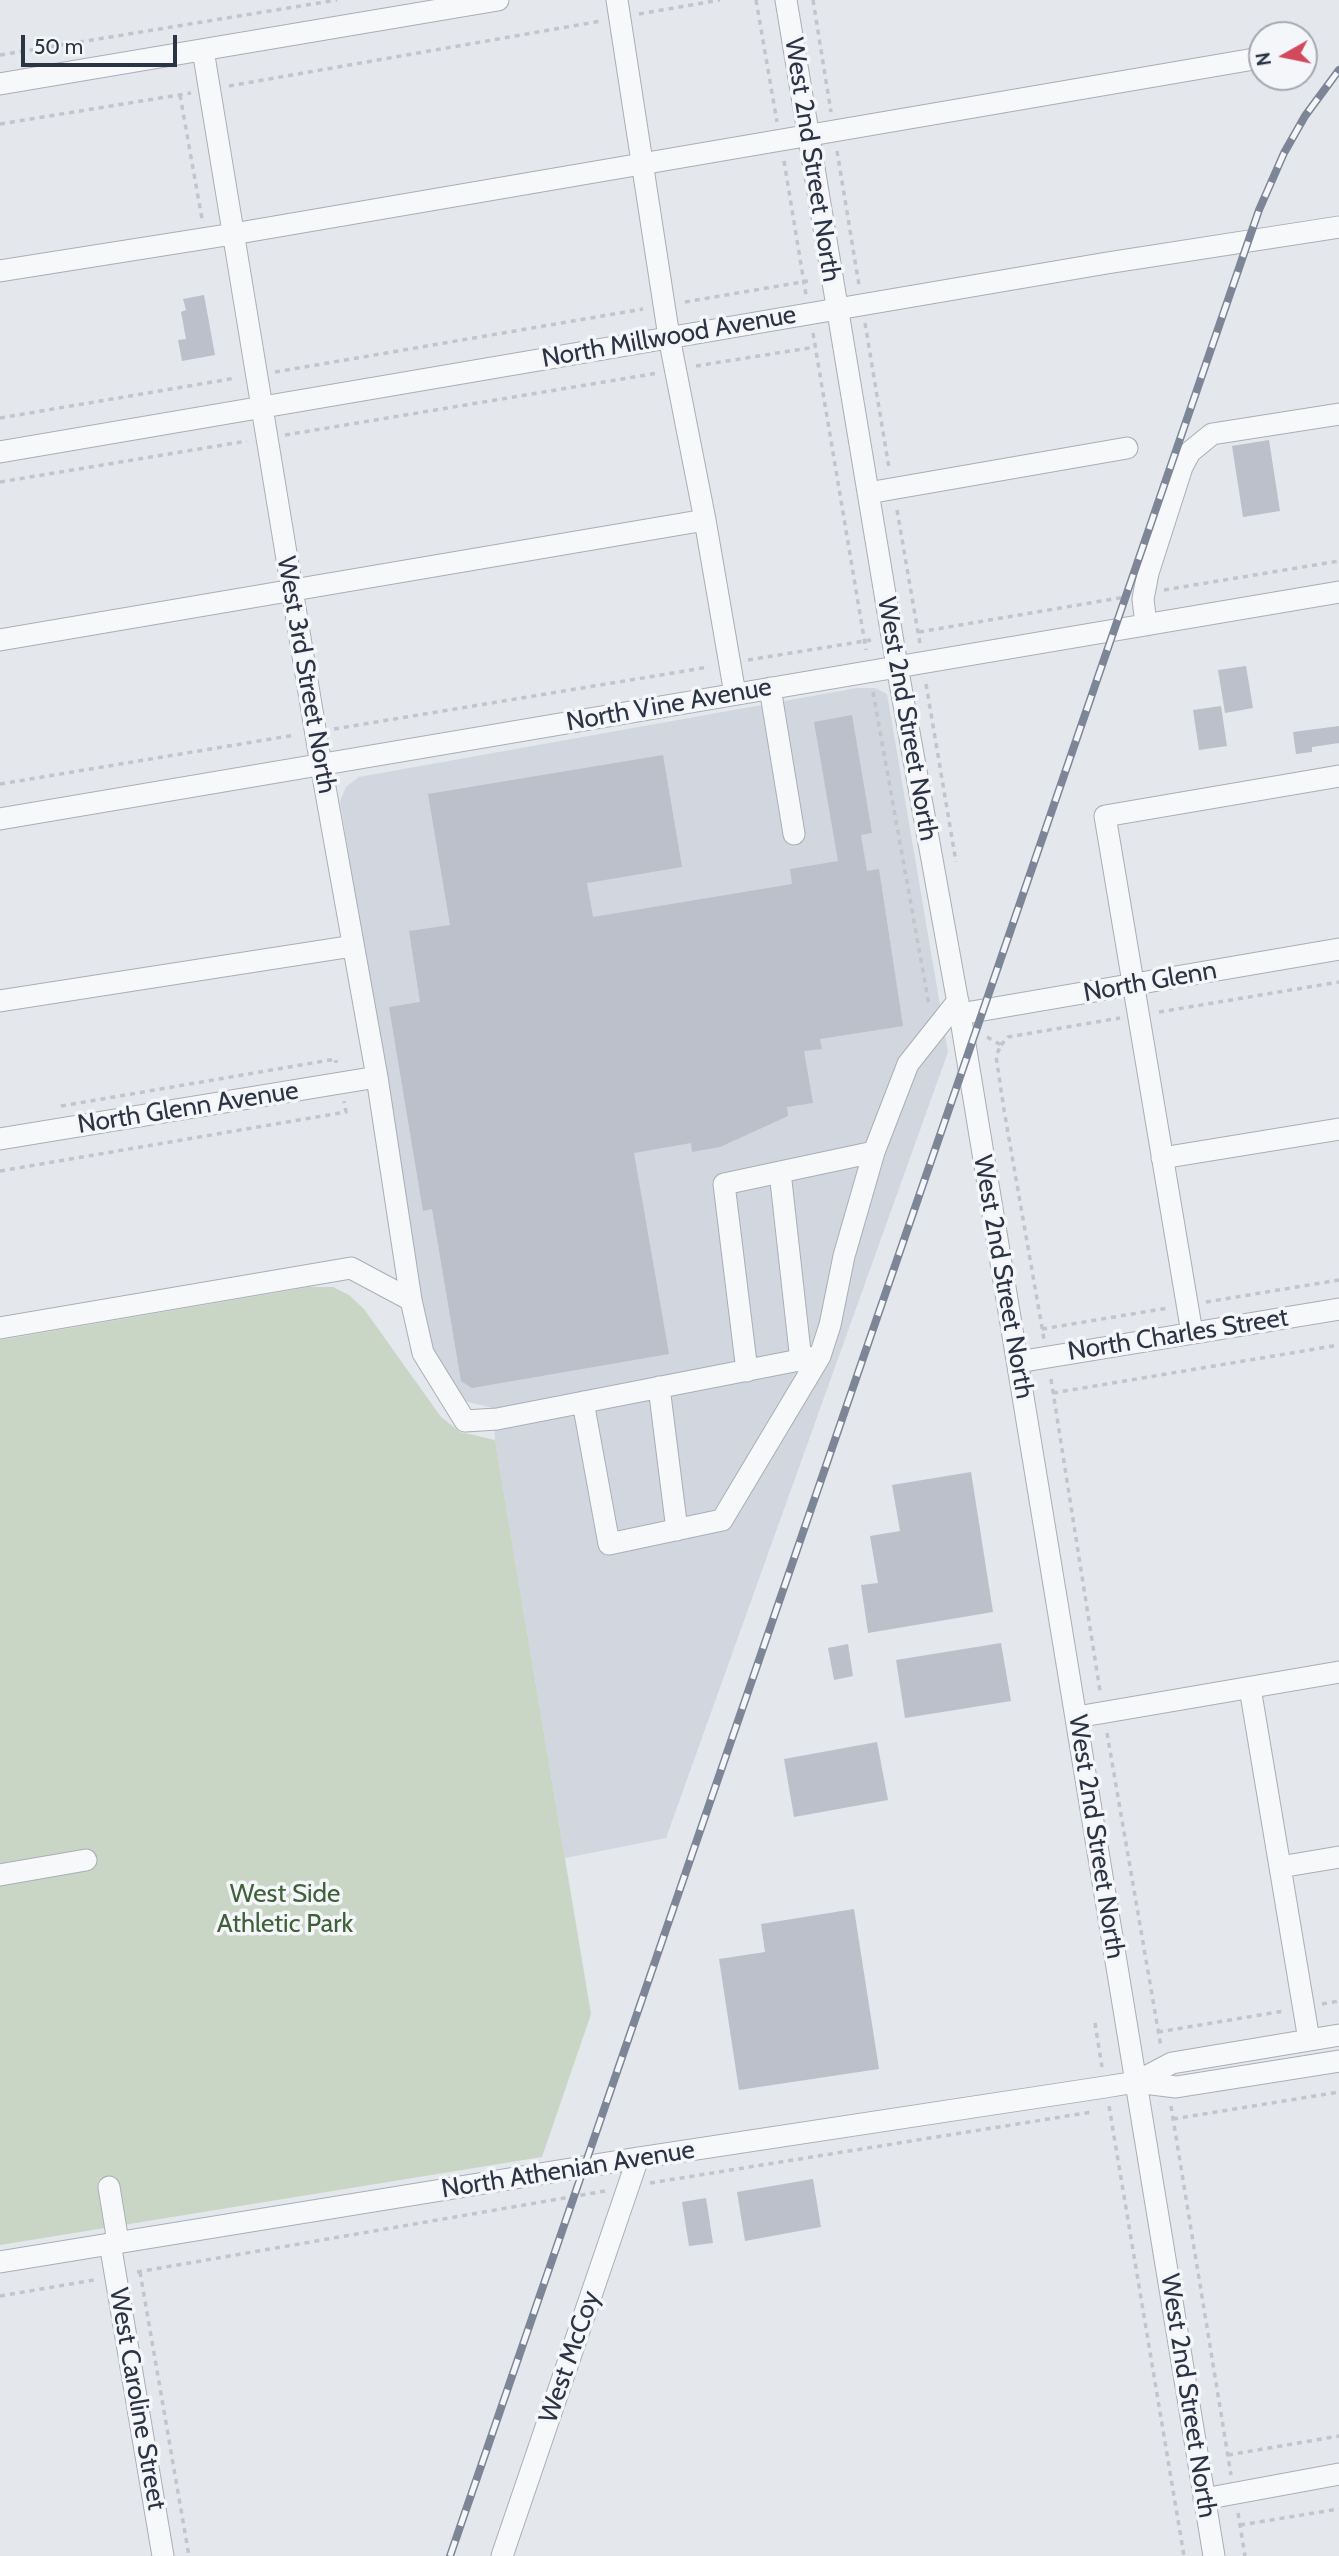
<!DOCTYPE html>
<style>
body{margin:0}
#map{position:relative;width:1339px;height:2556px;overflow:hidden;background:#e4e7ec;font-family:Cabin,sans-serif}
canvas{display:block}
.north{position:absolute;left:1248px;top:21px;width:70px;height:70px;box-sizing:border-box;background:#f4f6f9;border:2px solid #a4a8b1;border-radius:50%;rotate:261deg;font-size:19px;font-weight:700;line-height:28px;text-align:center;color:#2b3445}
.north::after{content:'';display:block;margin:auto;width:24px;height:32px;background:#d1495b;clip-path:polygon(50% 0,100% 100%,50% 72%,0 100%)}
.scale{position:absolute;left:21px;top:35px;width:156px;height:32px;box-sizing:border-box;border:4px solid #2b3445;border-top:0;padding-left:9px;font-size:21px;line-height:24px;white-space:nowrap;color:#2b3445;-webkit-text-stroke:5px #f4f6f9;paint-order:stroke}
</style>
<div id="map">
<canvas width="1339" height="2556"></canvas>
<div class="north">N</div>
<div class="scale">50 m</div>
</div>
<script>
const ctx = document.querySelector('canvas').getContext('2d');
ctx.lineJoin = 'round';
function paint(path, color) { ctx.fillStyle = color; ctx.fill(path, 'evenodd'); }
const poly = rows => new Path2D(rows.map(r => 'M' + r).join(''));
function strokePath(path, color, width, dash) { ctx.strokeStyle = color; ctx.lineWidth = width; ctx.lineCap = dash ? 'butt' : 'round'; ctx.setLineDash(dash || []); ctx.stroke(path); }
function label(font, color, halo, rows, align = 'center') {
  ctx.font = font + ' Cabin,sans-serif'; ctx.lineWidth = 7; ctx.setLineDash([]); ctx.textBaseline = 'middle'; ctx.strokeStyle = halo; ctx.fillStyle = color; for (const [text, x, y, turn = 0] of rows) {
    ctx.save(); ctx.translate(x, y); ctx.rotate((+turn || 0) * Math.PI / 180); ctx.textAlign = isNaN(turn) ? turn : align; if (halo) ctx.strokeText(text, 0, 0); ctx.fillText(text, 0, 0); ctx.restore();
  }
}
paint(poly([
 [857,688,875,688,887,694,948,1052,666,1838,565,1858,495,1440,493,1408,456,1399,426,1344,340,801,346,787,359,777]
]), '#d2d6de');
paint(poly([
 [309,1287,333,1287,349,1295,364,1309,441,1417,460,1432,495,1440,591,2014,542,2157,0,2245,0,1340]
]), '#c9d6c5');
paint(poly([
 [204,295,215,355,182,361,178,340,186,339,181,312,186,310,183,299],
 [1269,440,1280,511,1243,517,1232,446],
 [1246,666,1253,708,1225,713,1218,670],
 [1221,706,1227,746,1199,750,1193,710],
 [852,715,872,833,861,835,867,871,879,869,903,1026,820,1039,822,1049,804,1051,813,1103,787,1107,788,1116,720,1147,692,1152,691,1143,634,1153,669,1354,472,1388,461,1381,432,1209,423,1211,389,1007,420,1002,409,931,450,925,428,794,663,755,682,867,587,883,593,917,792,884,790,869,838,861,814,722],
 [1339,726,1339,743,1312,747,1312,752,1296,754,1293,732],
 [971,1472,993,1612,868,1633,861,1585,878,1583,870,1536,900,1531,892,1485],
 [1001,1643,1011,1701,905,1718,896,1660],
 [848,1644,853,1676,834,1680,828,1648],
 [877,1742,888,1800,794,1817,784,1759],
 [854,1909,879,2069,739,2090,719,1959,765,1952,761,1924],
 [813,2179,821,2227,745,2241,737,2192],
 [706,2198,713,2243,689,2246,682,2202]
]), '#bbc0ca');
const minor = poly([
 [617,0,669,337,705,520,735,694],
 [786,0,897,666,960,1014,1214,2556],
 [203,50,321,765,377,1077,411,1300,423,1353,465,1421,497,1419,820,1356,830,1325,844,1256,874,1152,908,1064,958,1001],
 [0,84,498,0],
 [0,271,233,234,1260,58],
 [0,452,1107,263,1339,227],
 [868,493,1127,448],
 [1146,625,1143,599,1148,573,1182,467,1190,452,1212,434,1339,414],
 [0,640,705,520],
 [770,688,794,834],
 [0,819,1339,592],
 [0,1001,353,946],
 [960,1014,1339,949],
 [0,1139,377,1077],
 [1162,1158,1339,1129],
 [780,1172,801,1361],
 [0,1328,351,1268,411,1300],
 [1192,1333,1105,816,1339,776],
 [1018,1362,1339,1309],
 [747,1371,724,1184,874,1152],
 [659,1387,677,1530],
 [583,1402,609,1544,722,1520,820,1356],
 [1250,1688,1309,2040],
 [1077,1717,1339,1672],
 [1280,1867,1339,1857],
 [0,1875,86,1860],
 [1136,2082,1172,2063,1339,2035],
 [109,2187,118,2242],
 [110,2243,163,2556],
 [0,2262,638,2158,1105,2087,1136,2082,1176,2087,1339,2061],
 [1204,2499,1339,2474],
 [502,2556,638,2158]
]);
strokePath(minor, '#a9aeb7', 23);
strokePath(poly([
 [756,0,777,122],
 [813,0,831,112],
 [639,14,720,0],
 [0,55,337,0],
 [229,86,601,21],
 [180,95,202,219],
 [0,124,191,93],
 [837,151,859,285],
 [784,161,806,295],
 [685,302,808,281],
 [865,323,889,468],
 [813,333,866,650],
 [696,366,815,347],
 [275,372,643,309],
 [0,418,236,378],
 [285,435,658,373],
 [0,482,247,441],
 [897,510,920,644],
 [1164,590,1339,561],
 [919,632,1125,597],
 [748,660,871,640],
 [926,684,956,862],
 [873,692,929,1005],
 [334,729,709,667],
 [0,784,295,735],
 [1159,1012,1339,982],
 [987,1037,1001,1045,996,1056,1004,1110,1044,1339],
 [1001,1045,1008,1037,1120,1018],
 [61,1106,336,1059,336,1063],
 [0,1171,346,1112,344,1101],
 [1206,1302,1339,1280],
 [1042,1329,1168,1308],
 [1051,1379,1100,1691],
 [1053,1393,1339,1345],
 [1107,1733,1161,2047],
 [1322,2004,1339,2001],
 [1095,2023,1102,2067],
 [1158,2032,1284,2011],
 [1109,2106,1184,2556],
 [1171,2106,1231,2475],
 [1173,2119,1339,2092],
 [650,2183,1092,2112],
 [137,2272,605,2191],
 [140,2272,189,2556],
 [0,2296,94,2280],
 [1228,2455,1339,2436],
 [1238,2513,1245,2556],
 [1240,2525,1339,2509]
]), '#c2c5cb', 3.5, [5, 5]);
strokePath(minor, '#f7f8fa', 21);
const rail = poly([
 [450,2556,1259,210,1284,153,1305,116,1339,70]
]);
strokePath(rail, '#7d8696', 8);
strokePath(rail, '#f4f6f9', 5, [16]);
label('26px', '#2b3445', '#f4f6f9', [
 ["West 2nd Street North",812,160,81],
 ["North Millwood Avenue",669,337,-10],
 ["West 3rd Street North",306,675,80],
 ["North Vine Avenue",669,705,-10],
 ["West 2nd Street North",907,719,80],
 ["North Glenn",1150,982,-10],
 ["North Glenn Avenue",188,1108,-9],
 ["West 2nd Street North",1003,1277,80],
 ["North Charles Street",1178,1335,-9],
 ["West 2nd Street North",1096,1837,81],
 ["North Athenian Avenue",568,2170,-9],
 ["West McCoy",570,2357,-71],
 ["West 2nd Street North",1188,2396,81],
 ["West Caroline Street",137,2399,80]
]);
label('26px', '#3f6138', '#f4f6f9', [
 ["West Side",285,1894],
 ["Athletic Park",285,1924]
]);
</script>
